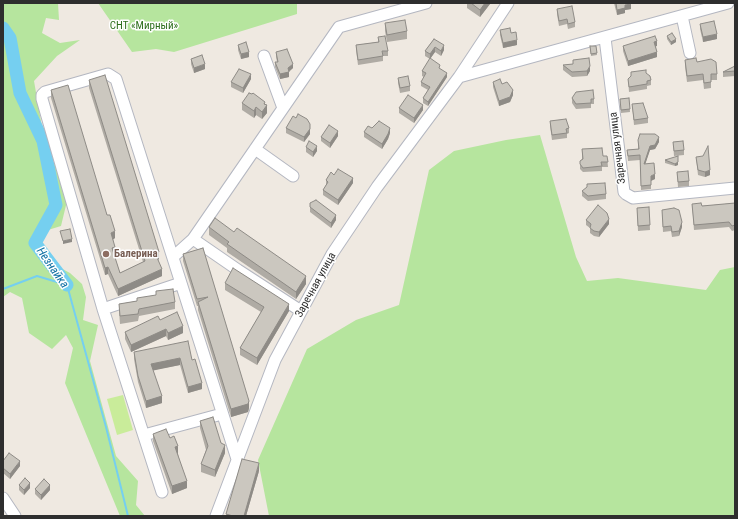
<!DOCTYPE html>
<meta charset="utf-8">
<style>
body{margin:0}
#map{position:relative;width:738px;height:519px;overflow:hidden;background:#efe9e1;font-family:"Roboto Condensed",sans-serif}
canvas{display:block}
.frame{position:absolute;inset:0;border:4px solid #2e2e2e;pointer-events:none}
</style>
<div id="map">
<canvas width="738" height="519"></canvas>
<div class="frame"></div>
</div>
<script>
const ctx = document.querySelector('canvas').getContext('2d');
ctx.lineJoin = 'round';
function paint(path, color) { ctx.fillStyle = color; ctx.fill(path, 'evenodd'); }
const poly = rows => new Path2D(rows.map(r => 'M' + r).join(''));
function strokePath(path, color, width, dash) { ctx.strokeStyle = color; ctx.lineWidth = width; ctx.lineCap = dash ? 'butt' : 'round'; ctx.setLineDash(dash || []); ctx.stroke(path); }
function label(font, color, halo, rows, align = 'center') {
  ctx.font = font + ' "Roboto Condensed",sans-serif'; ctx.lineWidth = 3; ctx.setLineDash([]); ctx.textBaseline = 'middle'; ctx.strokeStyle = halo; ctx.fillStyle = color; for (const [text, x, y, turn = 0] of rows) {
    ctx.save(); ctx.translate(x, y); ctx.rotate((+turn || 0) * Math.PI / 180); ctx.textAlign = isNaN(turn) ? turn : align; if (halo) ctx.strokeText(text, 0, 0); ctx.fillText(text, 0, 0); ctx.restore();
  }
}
paint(poly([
 [3,3,58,3,59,20,46,18,42,33,60,43,80,40,57,56,34,81,47,156,63,173,68,197,61,226,35,234,55,265,70,273,82,284,86,297,83,320,98,325,90,361,116,456,138,481,136,505,145,516,120,516,65,383,73,348,66,335,52,349,29,333,22,298,10,292,3,297],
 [98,3,297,3,297,14,174,52,156,49,132,52],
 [540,135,576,257,587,281,618,278,706,290,720,270,735,267,735,516,269,516,258,460,307,349,356,320,399,305,429,170,454,151,506,140]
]), '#b6e59e');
paint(poly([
 [123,395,133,430,117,435,107,399]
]), '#c9ec9a');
strokePath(poly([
 [3,289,37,276,67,285,106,427,128,516]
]), '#75cff0', 2);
strokePath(poly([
 [3,28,10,38,20,93,43,141,56,205,35,243,67,285]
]), '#75cff0', 13);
const minor = poly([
 [682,16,690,53],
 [605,38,624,192,626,194,633,198,735,188],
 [264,56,283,108],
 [459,77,728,3],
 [255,149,293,176],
 [193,239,238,270,301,311],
 [173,257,193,239,339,27,426,3],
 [103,309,181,283],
 [144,435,222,414],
 [162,492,103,309,42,99,42,95,45,92,108,74,116,79,237,459],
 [3,498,15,516],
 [216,516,275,360,332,254,377,187,459,77,508,3]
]);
strokePath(minor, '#b4b7c1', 13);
strokePath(poly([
 [3,245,4,245]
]), '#c9c9c9', 1.5, [3, 2]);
strokePath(minor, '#fff', 11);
paint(poly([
 [467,3,490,3,490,4,480,17,467,8],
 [614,3,630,3,631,9,625,10,625,13,617,15],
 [557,9,575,22,575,27,568,29,567,24,559,26,557,14],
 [385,23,407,31,407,39,387,42,385,31],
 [700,24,717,39,703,42,700,29],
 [500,30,511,33,517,45,503,48,500,35],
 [667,36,676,42,671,45,667,39],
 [378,37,388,51,388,56,383,56,383,61,358,65,356,50,356,45,378,42],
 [434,39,444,50,441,56,435,52,430,59,440,69,447,77,428,106,423,103,423,98,428,90,421,86,421,82,424,77,422,76,422,71,430,59,425,56,425,51],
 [238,45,249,57,241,59,238,50],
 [590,46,596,46,597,55,591,56],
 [623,46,657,46,656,46,657,57,628,66,623,51],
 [276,52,293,68,289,72,289,77,280,79,275,67,275,62,277,62,276,57],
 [191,59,205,69,194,73,191,64],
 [573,60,590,71,587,76,572,77,563,70,563,65,573,64],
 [685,60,697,62,717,74,717,80,711,80,711,88,704,89,703,80,687,82,685,66],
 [735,66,735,76,723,77,723,72],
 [631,72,646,73,651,80,651,85,647,86,647,89,629,92,628,79,631,76],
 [398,78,410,86,410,91,400,93,398,83],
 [251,79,243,93,231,87,231,82],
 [89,80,159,259,158,260,162,276,118,296,108,274,105,275,51,98,51,90,107,215,115,238,113,239,115,254,114,255,120,273,143,262,89,88],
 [493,82,502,84,513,95,510,102,499,106,493,87],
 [572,98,594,99,594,104,591,104,591,108,576,109,572,103],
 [629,98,630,112,621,113,620,99],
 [242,103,265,104,267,113,262,119,256,115,254,118,242,110],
 [632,104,648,118,648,123,634,125],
 [399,108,423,110,414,123,399,113],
 [296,118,310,129,310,134,304,142,286,133,286,128],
 [550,121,569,128,569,133,567,134,567,138,552,140,550,126],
 [364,132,390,133,388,139,382,149,364,137],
 [338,136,330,148,321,141,321,137],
 [638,140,659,142,655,149,650,150,645,164,655,179,651,180,651,189,641,190,640,160,628,161,627,150,638,149],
 [673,142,684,150,684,155,674,156],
 [306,147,317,151,313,157,306,152],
 [582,149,603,156,607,156,608,167,602,167,602,171,583,172,580,169,580,161,582,159],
 [696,157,710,175,705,177,698,175],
 [678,159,678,165,675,166,665,163,665,160],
 [677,172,689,181,689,186,678,187],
 [334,175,353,183,338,205,323,195,323,190,326,185,326,180],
 [582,191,606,194,606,199,588,201,582,196],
 [310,203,336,220,331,228,310,212],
 [735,203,735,230,732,231,729,227,694,230,692,204,702,206],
 [649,207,650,230,638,231,637,208],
 [662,210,682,227,679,236,672,237,671,231,663,232],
 [586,220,609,224,599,237,594,236,590,233,590,228,586,225],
 [209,227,306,284,296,299,227,252,227,248,209,235],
 [203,248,249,408,248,412,231,417,198,310,198,306,197,306,183,261,183,254],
 [225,283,289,311,257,365,240,355,240,348,261,312,225,290],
 [137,298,175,302,175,309,139,316,138,321,120,324,119,311,119,304,137,301],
 [160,320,183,333,168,340,166,336,131,352,125,339,125,332],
 [134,352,192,360,202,389,188,393,180,365,153,370,162,403,146,408,138,382,134,359],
 [200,421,221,443,225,453,215,477,201,472,201,464,206,450,200,428],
 [153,434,170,438,178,454,187,488,172,494,153,441],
 [3,461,20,466,10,479,3,473],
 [259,471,246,516,226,516,226,514],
 [19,485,30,488,24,495,19,490],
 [35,489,50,490,41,500,35,494]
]), '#afaba4');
paint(poly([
 [485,3,490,3,490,4,480,17,480,10],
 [631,4,631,9,625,10,625,13,617,15,617,10,625,5],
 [717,34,717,39,703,42,703,37],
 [676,39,676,42,671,45,671,42],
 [517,40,517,45,503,48,503,43],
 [657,41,657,46,654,47,654,42],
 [444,45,444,50,441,56,441,51],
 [435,47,435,52,430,59,430,54],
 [249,52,249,57,241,59,241,54],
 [657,52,657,57,628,66,628,61],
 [205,64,205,69,194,73,194,68],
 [293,64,293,68,288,72,289,72,289,77,280,79,280,74],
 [590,66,590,71,587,76,587,71],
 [447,73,447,77,428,106,428,102],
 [251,74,251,79,243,93,243,88],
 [513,90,513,95,510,102,499,106,499,101],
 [265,102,265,107,267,105,267,113,262,119,262,112,264,104],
 [423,105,423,110,414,123,414,118],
 [256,107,256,115,254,118,254,111],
 [310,124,310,134,304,142,304,137],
 [390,128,390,133,388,139,382,149,382,144],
 [338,131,338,136,330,148,330,143],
 [659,137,659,142,655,149,650,150,644,168,644,164,650,146],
 [317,146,317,151,313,157,313,152],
 [678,156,678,165,675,166,675,164],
 [710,170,710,175,705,177,705,172],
 [655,174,655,179,651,181,651,176],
 [353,178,353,183,338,205,338,200],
 [336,215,336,220,331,228,331,223],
 [609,219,609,224,599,237,599,232],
 [682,222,682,227,679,236,679,231],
 [115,231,115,238,111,241,111,233],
 [72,239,72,242,63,244,63,241],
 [115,247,115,254,112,255,112,248],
 [159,252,159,259,155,261,155,253],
 [108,267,108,274,105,275,105,268],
 [162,269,162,276,118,296,118,289],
 [306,276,306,284,296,299,296,292],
 [289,304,289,311,257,365,257,358],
 [183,326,183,333,168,340,168,333],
 [166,329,166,336,131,352,131,345],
 [180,358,180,365,151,371,151,364],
 [202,383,202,389,188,393,188,387],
 [162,396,162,403,146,408,146,401],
 [249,401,249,408,248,412,231,417,231,409],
 [225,445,225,453,215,477,215,470],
 [178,446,178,454,175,455,175,447],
 [20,461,20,466,10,479,10,474],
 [259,463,259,471,246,516,244,516],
 [187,481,187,488,172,494,172,486],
 [30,483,30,488,24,495,24,490],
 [50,485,50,490,41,500,41,495]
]), '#8e8b86');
const building = poly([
 [471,3,485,3,480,10,471,3],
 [616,3,630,3,631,4,625,5,625,8,617,10,616,3],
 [572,6,575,22,568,24,567,19,559,21,557,9,572,6],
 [405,20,407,31,387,35,385,23,405,20],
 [714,21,717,34,703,37,700,24,714,21],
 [510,28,511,33,516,32,517,40,503,43,500,30,510,28],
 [672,33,676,39,671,42,667,36,672,33],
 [385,36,388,51,382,51,383,56,358,60,356,45,379,42,378,37,385,36],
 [655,36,657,41,654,42,657,52,628,61,623,46,655,36],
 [434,39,444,45,441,51,435,47,430,54,425,51,434,39],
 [246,42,249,52,241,54,238,45,246,42],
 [590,46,596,46,597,53,591,54,590,46],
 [287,49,293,64,288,68,289,72,280,74,275,62,278,62,276,52,287,49],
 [202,55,205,64,194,68,191,59,202,55],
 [430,58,440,65,439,68,447,73,428,102,423,98,430,87,421,82,426,73,422,71,430,58],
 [589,58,590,66,587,71,572,72,563,65,573,64,573,60,589,58],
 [696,58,697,62,711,59,716,62,717,74,711,74,711,82,704,83,703,74,687,76,685,60,696,58],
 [735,66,735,71,723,72,735,66],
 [239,69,251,74,243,88,231,82,239,69],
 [646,70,646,73,650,76,651,80,647,81,647,84,629,87,628,79,631,76,631,72,646,70],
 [105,75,159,252,155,253,162,269,118,289,108,267,105,268,51,90,68,85,107,215,110,215,115,231,111,233,115,247,112,248,120,273,145,261,89,80,105,75],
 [408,76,410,86,400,88,398,78,408,76],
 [500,79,502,84,507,82,513,90,510,97,499,101,493,82,500,79],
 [593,90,594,99,591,99,591,103,576,104,572,98,576,92,593,90],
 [249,93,252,94,253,93,265,102,264,104,267,105,262,112,256,107,254,111,242,103,249,93],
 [408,95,423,105,414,118,399,108,408,95],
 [629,98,630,109,621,110,620,99,629,98],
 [643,103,648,118,634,120,632,104,643,103],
 [298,114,307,119,310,124,310,129,304,137,286,128,293,116,296,118,298,114],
 [566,119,569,128,566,129,567,133,552,135,550,121,566,119],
 [379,121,390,128,388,134,382,144,364,132,368,126,372,128,379,121],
 [329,125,338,131,330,143,321,137,329,125],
 [640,134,655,134,659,137,655,145,650,146,644,164,654,163,655,174,651,176,651,185,641,186,640,155,628,156,627,150,639,149,638,140,640,134],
 [309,141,317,146,313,152,306,147,309,141],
 [683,141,684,150,674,151,673,142,683,141],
 [708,146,710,170,705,172,698,170,696,157,703,156,708,146],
 [602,148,603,156,607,156,608,162,601,162,602,166,583,168,580,164,580,161,583,159,582,149,602,148],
 [678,156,678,162,675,164,665,160,678,156],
 [338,169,353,178,338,200,323,190,328,182,326,180,331,172,334,175,338,169],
 [688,171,689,181,678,182,677,172,688,171],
 [605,183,606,194,588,196,582,191,587,187,587,184,605,183],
 [316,200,336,215,331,223,310,207,310,203,316,200],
 [701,203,702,206,735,203,735,225,732,226,729,222,694,225,692,204,701,203],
 [598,205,607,213,609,219,599,232,594,231,590,228,591,224,586,220,598,205],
 [649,207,650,225,638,226,637,208,649,207],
 [674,208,679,210,682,222,679,231,672,232,671,226,663,227,662,210,674,208],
 [215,218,234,232,237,228,306,276,296,292,227,244,229,242,209,227,215,218],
 [70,229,72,239,63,241,60,231,70,229],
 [203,248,249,401,248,404,231,409,198,302,208,297,197,299,183,254,203,248],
 [233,268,289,304,257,358,240,348,264,307,225,283,233,268],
 [173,289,175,302,139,309,138,314,120,316,119,304,137,301,137,298,156,295,156,291,173,289],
 [177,312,183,326,168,333,166,329,131,345,125,332,158,316,160,320,177,312],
 [188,341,192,360,195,359,202,383,188,387,180,358,151,364,162,396,146,401,138,376,134,352,188,341],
 [213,417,221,443,225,445,215,470,201,464,208,446,200,421,213,417],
 [166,429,170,438,174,436,178,446,175,447,187,481,172,486,153,434,166,429],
 [9,453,20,461,10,474,3,468,3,461,9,453],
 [242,459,259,463,244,516,233,516,226,514,242,459],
 [25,478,30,483,24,490,19,485,25,478],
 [44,479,50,485,41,495,35,489,44,479]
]);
paint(building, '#cbc7bf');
strokePath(building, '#8e8b86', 1);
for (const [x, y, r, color] of [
 [106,254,4,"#8d6e63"]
]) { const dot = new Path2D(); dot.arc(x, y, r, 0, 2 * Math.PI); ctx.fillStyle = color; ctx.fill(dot); strokePath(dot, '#fff', 1.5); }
label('11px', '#2c6e1b', '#fff', [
 ["СНТ «Мирный»",144,26]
]);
label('11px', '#2e2e2e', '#fff', [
 ["Заречная улица",618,148,-97],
 ["Заречная улица",316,285,-61]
]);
label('bold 11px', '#785e54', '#fff', [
 ["Балерина",114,254]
], 'left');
label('italic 12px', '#0d6fa3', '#fff', [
 ["Незнайка",52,268,55]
]);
</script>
